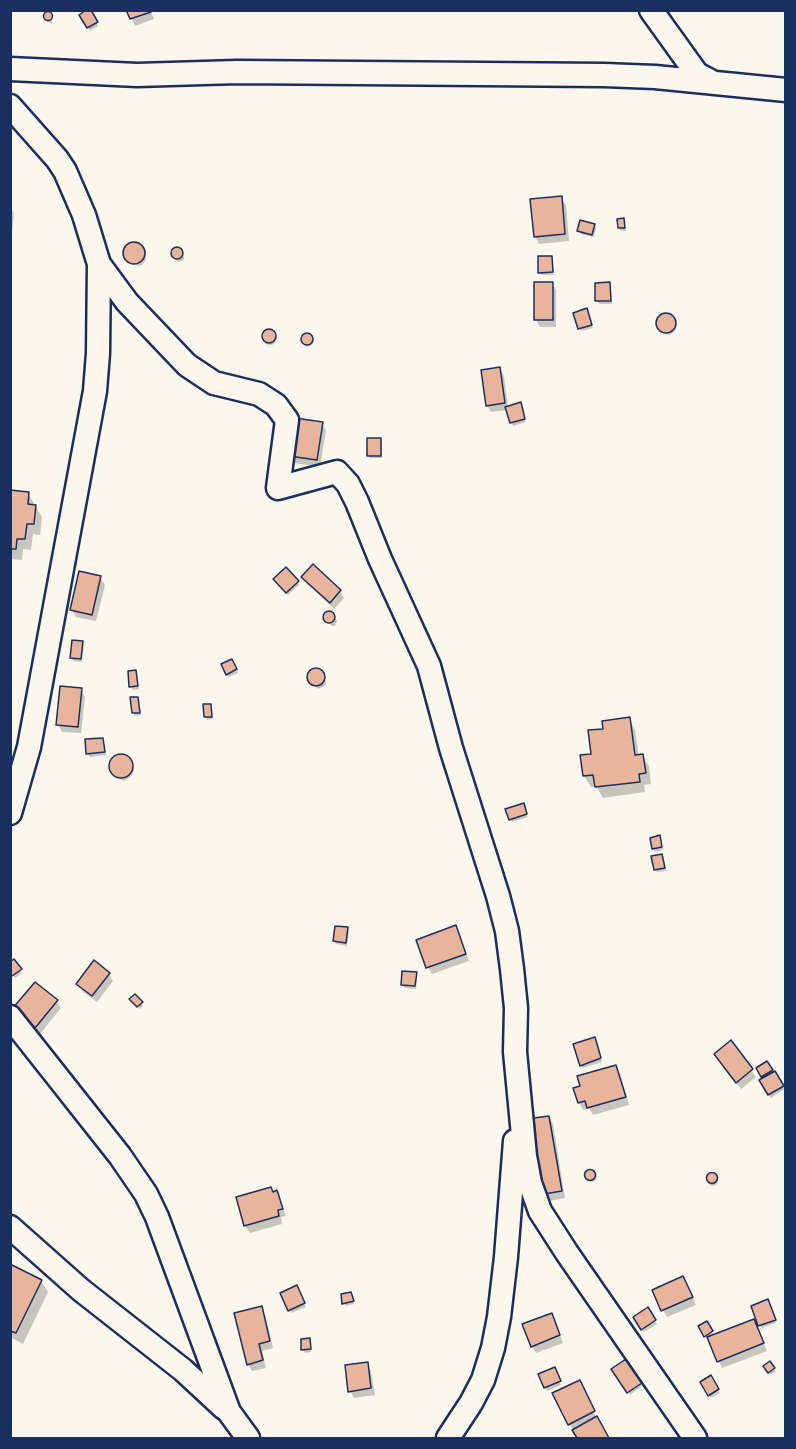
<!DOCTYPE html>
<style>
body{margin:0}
#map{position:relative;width:796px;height:1449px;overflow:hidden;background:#fbf7ec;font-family:"Gochi Hand",sans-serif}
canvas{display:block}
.frame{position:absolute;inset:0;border:12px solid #1b2f5e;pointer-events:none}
</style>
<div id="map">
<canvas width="796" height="1449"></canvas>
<div class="frame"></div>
</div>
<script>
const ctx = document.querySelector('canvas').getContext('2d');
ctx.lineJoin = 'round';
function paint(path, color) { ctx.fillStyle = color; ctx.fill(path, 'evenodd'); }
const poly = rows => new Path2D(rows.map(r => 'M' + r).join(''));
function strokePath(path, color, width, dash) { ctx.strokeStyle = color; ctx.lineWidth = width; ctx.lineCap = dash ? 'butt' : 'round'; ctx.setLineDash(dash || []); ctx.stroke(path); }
paint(poly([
 [89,10,98,26,90,31,81,15],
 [128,10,150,10,154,19,135,26],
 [46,14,51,15,52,23,47,22],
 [561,198,566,205,569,241,539,244,535,236],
 [10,207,14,213,12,235,10,235],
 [623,220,626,231,621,231,620,228],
 [594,225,596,228,594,237,581,234,579,231],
 [131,244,140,245,146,254,146,260,142,265,138,266,126,257,125,251],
 [177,248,179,249,184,257,184,260,178,262,172,255,173,251],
 [551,257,554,275,541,275,540,272],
 [552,283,556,290,556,327,540,327,536,320],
 [609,284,612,304,599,304,597,300],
 [588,313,593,328,581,331,580,328],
 [664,315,669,315,677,325,676,330,670,335,665,334,658,324,660,318],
 '263 338a7 7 0 1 1 14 0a7 7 0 1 1-14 0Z',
 '302.5 341a5.5 5.5 0 1 1 11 0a5.5 5.5 0 1 1-11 0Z',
 [500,369,504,376,508,407,520,404,526,422,513,426,508,410,491,412,487,405],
 [322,423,326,431,320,467,294,463,290,455],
 [380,439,382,443,382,458,370,458,368,455],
 [10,491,28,493,42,517,40,535,33,534,31,550,23,549,22,560,10,559],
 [100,577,105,585,96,621,76,617,72,610],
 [303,577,340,591,344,598,334,609,307,584],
 [276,582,298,582,299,585,288,595],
 [328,612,331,613,337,621,335,626,332,626,325,619,326,614],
 [82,642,84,645,82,662,73,661,71,658],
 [232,661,238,673,229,677,223,665],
 [315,670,322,672,326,682,325,686,318,689,309,681,309,676],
 [136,672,139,689,133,690,131,687],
 [81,690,85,697,81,733,62,732,58,724],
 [138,698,141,715,135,716,133,713],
 [210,705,213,719,207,720,205,717],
 [629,719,635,730,639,756,642,755,649,766,651,784,644,785,645,792,603,798,596,786,591,787,584,776,582,757,592,755,605,730],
 [103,739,106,755,90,757,88,754],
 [119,755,126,756,134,770,132,776,124,781,114,776,110,765,112,758],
 [525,808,528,817,512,822,511,819],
 [659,837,663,850,655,852,653,849],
 [662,855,666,871,657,872,655,869],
 [455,927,469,961,432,974,428,967],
 [347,929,349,932,347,946,336,944,334,941],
 [20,970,22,973,15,978,10,972],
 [109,974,113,981,97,1002,82,991,78,984],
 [416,974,417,977,416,989,404,988,403,985],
 [56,1001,61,1008,40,1034,18,1017],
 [133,1003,142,1003,143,1006,140,1009],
 [596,1042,602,1062,583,1068,581,1065],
 [730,1042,756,1077,741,1089,720,1061],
 [767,1063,784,1089,771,1098,761,1080,764,1079,758,1068],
 [615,1066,620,1074,629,1105,593,1115,589,1108,583,1110,579,1102,582,1087],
 [549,1117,553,1124,565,1198,544,1202],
 '587 1177a5 5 0 1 1 10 0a5 5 0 1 1-10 0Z',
 '708 1181a5 5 0 1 1 10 0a5 5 0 1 1-10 0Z',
 [277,1192,286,1216,281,1217,282,1224,250,1233,245,1226,238,1198],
 [10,1265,41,1281,48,1292,23,1344,10,1337],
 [687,1285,696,1305,667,1317,663,1310],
 [296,1287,306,1307,291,1313,290,1310],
 [352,1297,354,1304,346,1306,344,1303],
 [769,1304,776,1323,762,1328,760,1325],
 [261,1308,265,1315,273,1348,262,1351,266,1368,252,1371,248,1364],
 [647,1309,657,1324,644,1332,635,1317],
 [754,1321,767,1351,722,1368,709,1338,707,1339,700,1327,707,1323,714,1336],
 [555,1322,563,1343,536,1353,532,1346],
 [309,1340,311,1352,305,1353,303,1349],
 [625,1361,642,1386,630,1395,613,1369],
 [367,1363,371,1371,375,1395,354,1398,350,1391],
 [770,1363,776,1372,770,1375,765,1366],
 [556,1372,561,1385,547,1391,540,1375],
 [710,1377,720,1393,711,1398,702,1383],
 [583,1389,597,1419,608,1438,579,1438,569,1424]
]), '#0003');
const building = poly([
 [86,10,91,10,98,22,87,28,79,15,86,10],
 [126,10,150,10,151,12,130,19,126,10],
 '43.5 16a4.5 4.5 0 1 1 9 0a4.5 4.5 0 1 1-9 0Z',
 [562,196,565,234,534,237,530,199,562,196],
 [624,218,625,228,618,228,617,219,624,218],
 [580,220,595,224,592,235,577,231,580,220],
 '123 253a11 11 0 1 1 22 0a11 11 0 1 1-22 0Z',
 '171 253a6 6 0 1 1 12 0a6 6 0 1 1-12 0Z',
 [538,256,552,256,553,272,538,273,538,256],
 [534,282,553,282,553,320,534,320,534,282],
 [610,282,611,301,595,301,595,283,610,282],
 [587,308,592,325,578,329,573,313,587,308],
 '656 323a10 10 0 1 1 20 0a10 10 0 1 1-20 0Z',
 '262 336a7 7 0 1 1 14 0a7 7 0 1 1-14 0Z',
 '301 339a6 6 0 1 1 12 0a6 6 0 1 1-12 0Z',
 [500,367,505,403,486,406,481,370,500,367],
 [521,402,525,419,510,423,505,407,521,402],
 [295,418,323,422,317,460,289,456,295,418],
 [367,438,381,438,381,456,367,456,367,438],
 [10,490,29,492,28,504,36,505,34,524,27,524,25,539,17,539,16,549,10,549,10,490],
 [313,564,341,590,330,603,301,577,313,564],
 [286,567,299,581,286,593,273,579,286,567],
 [79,571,101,576,92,615,70,610,79,571],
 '323 617a6 6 0 1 1 12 0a6 6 0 1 1-12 0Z',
 [72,640,83,641,81,659,70,658,72,640],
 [232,659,237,669,226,675,221,664,232,659],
 '307 677a9 9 0 1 1 18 0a9 9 0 1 1-18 0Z',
 [136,670,138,686,129,687,128,671,136,670],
 [60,686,82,688,78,727,56,725,60,686],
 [130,697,138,697,140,713,132,713,130,697],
 [203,704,211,704,212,717,204,717,203,704],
 [630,717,635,755,643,754,646,773,639,774,640,782,595,787,593,775,583,776,580,755,591,754,588,730,603,729,602,721,630,717],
 [103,738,105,752,86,754,85,739,103,738],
 '109 766a12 12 0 1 1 24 0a12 12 0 1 1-24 0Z',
 [524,803,527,814,509,820,505,809,524,803],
 [660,835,662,847,652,849,650,838,660,835],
 [662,854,665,868,654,870,651,856,662,854],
 [456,925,466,954,426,968,416,940,456,925],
 [335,926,348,927,346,943,333,941,335,926],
 [14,959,22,969,12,976,10,973,10,962,14,959],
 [94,960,110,973,92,996,76,984,94,960],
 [402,971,417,972,415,986,401,985,402,971],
 [35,982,58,1000,35,1028,12,1009,35,982],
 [135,994,143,1002,137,1007,129,999,135,994],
 [595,1037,601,1058,580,1066,573,1044,595,1037],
 [731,1040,753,1069,736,1083,714,1054,731,1040],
 [767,1061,773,1070,761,1077,756,1068,767,1061],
 [616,1065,626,1097,587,1108,585,1101,578,1103,573,1088,580,1086,577,1076,616,1065],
 [775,1071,784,1086,768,1095,759,1080,775,1071],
 [549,1116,562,1191,538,1195,526,1119,549,1116],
 '584.5 1175a5.5 5.5 0 1 1 11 0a5.5 5.5 0 1 1-11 0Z',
 '706.5 1178a5.5 5.5 0 1 1 11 0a5.5 5.5 0 1 1-11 0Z',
 [271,1187,273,1192,277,1190,283,1209,278,1210,279,1216,244,1226,236,1197,271,1187],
 [10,1264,42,1280,16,1333,10,1331,10,1264],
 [683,1276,693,1297,661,1311,652,1290,683,1276],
 [297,1285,305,1303,288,1311,280,1293,297,1285],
 [351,1292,354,1301,342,1304,341,1294,351,1292],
 [768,1299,776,1320,758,1326,751,1306,768,1299],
 [262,1306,270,1341,259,1344,263,1360,247,1365,234,1313,262,1306],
 [648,1307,656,1320,641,1330,633,1317,648,1307],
 [552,1313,560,1335,531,1347,522,1324,552,1313],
 [754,1319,764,1343,717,1362,707,1337,754,1319],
 [707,1321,713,1331,704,1337,698,1326,707,1321],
 [310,1338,311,1349,301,1350,301,1339,310,1338],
 [626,1359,642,1383,627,1393,611,1369,626,1359],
 [770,1361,775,1368,768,1373,763,1366,770,1361],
 [368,1362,371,1388,348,1392,345,1365,368,1362],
 [555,1367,561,1381,544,1388,538,1374,555,1367],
 [711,1375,719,1389,708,1396,700,1382,711,1375],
 [580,1380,595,1411,568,1425,552,1393,580,1380],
 [597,1416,609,1438,577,1438,572,1430,597,1416]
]);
paint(building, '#e9b49c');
strokePath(building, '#1b2f5e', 1.5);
const minor = poly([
 [651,10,697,74,714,83],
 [10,69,137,75,237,72,604,75,655,77,786,90],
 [10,106,57,159,65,171,84,215,99,264,127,302,187,365,214,383,259,394,276,405,287,420,278,488,337,472,348,484,357,502,380,559,429,666,451,748,498,896,507,931,512,969,516,1008,515,1052,525,1156,530,1183,540,1211,567,1253,695,1438],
 [10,813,29,747,95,391,98,353,99,264],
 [10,1017,120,1156,146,1194,157,1217,229,1412,248,1438],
 [10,1227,81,1290,183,1370,224,1408],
 [448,1438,471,1403,483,1380,493,1348,499,1317,506,1257,515,1141]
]);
strokePath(minor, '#1b2f5e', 27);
strokePath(minor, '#fbf7ec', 22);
</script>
